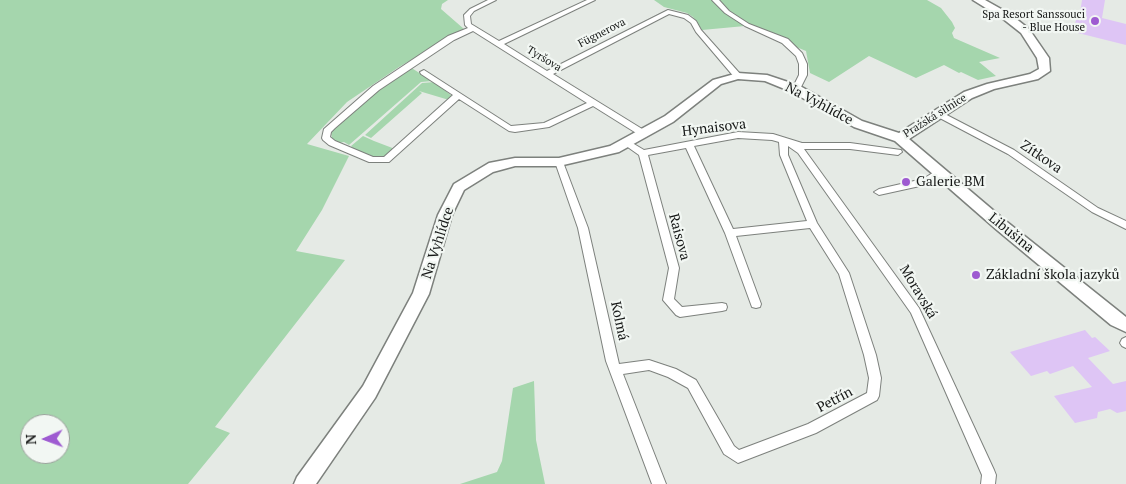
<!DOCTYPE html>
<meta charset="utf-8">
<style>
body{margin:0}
#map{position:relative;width:1126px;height:484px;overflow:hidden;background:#e5eae5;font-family:"PT Serif",serif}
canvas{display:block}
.north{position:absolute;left:20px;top:414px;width:50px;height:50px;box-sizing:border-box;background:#f2f7f3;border:1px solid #9a9e9b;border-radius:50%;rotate:268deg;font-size:14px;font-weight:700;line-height:20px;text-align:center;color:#161817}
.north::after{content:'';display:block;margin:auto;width:18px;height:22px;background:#9e5bd1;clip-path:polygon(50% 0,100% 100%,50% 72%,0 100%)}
</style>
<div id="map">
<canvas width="1126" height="484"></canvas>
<div class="north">N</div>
</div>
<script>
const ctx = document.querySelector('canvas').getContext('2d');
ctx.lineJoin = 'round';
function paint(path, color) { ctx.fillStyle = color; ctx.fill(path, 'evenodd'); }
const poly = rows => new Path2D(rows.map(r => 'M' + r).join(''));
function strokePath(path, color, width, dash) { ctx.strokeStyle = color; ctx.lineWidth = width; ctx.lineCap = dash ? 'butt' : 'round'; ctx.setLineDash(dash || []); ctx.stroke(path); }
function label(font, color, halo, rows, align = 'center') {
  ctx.font = font + ' "PT Serif",serif'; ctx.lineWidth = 4.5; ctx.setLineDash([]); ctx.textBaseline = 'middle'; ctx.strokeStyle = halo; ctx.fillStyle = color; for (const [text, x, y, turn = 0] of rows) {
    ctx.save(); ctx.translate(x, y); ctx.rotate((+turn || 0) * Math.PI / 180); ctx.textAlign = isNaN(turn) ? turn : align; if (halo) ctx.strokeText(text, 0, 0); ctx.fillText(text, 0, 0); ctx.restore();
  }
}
paint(poly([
 [0,0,448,0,442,4,441,9,464,29,399,67,347,102,307,144,349,156,322,210,296,251,345,260,215,427,230,433,188,484,0,484],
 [30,424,60,424,60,454,30,454],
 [654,0,927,0,941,8,952,22,955,28,952,33,954,38,1000,58,979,62,996,76,978,80,961,72,959,73,944,65,916,78,869,56,829,82,810,73,806,51,745,26,702,30,693,17,687,13,664,7],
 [410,67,432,81,421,82,349,145,344,142,338,143,332,139,331,130,378,90],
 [435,82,453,97,449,100,419,91,422,93,371,138,365,135,422,83],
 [363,136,374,141,395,149,384,158,374,158,355,150,351,146],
 [534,381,536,440,545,484,460,484,497,472,502,461,513,388]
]), '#a5d6ad');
paint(poly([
 [1082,0,1105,0,1102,18,1126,24,1126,45,1074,32,1077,12,1080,13],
 [1085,330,1092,338,1095,337,1110,351,1088,358,1113,384,1126,381,1126,411,1117,413,1110,409,1098,412,1097,418,1075,423,1054,396,1092,387,1073,366,1050,374,1047,371,1031,376,1010,352]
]), '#dec5f5');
const street = poly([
 [488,0,496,0,474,11,470,16,471,24,499,41,587,0,595,0,504,44,547,71,668,10,688,15,696,21,701,30,742,76,738,78,735,78,696,32,691,23,684,18,669,14,553,74,647,132,647,136,641,136,593,106,549,127,515,132,509,131,459,99,389,162,369,162,329,145,323,140,322,138,324,129,373,86,448,36,468,28,465,25,464,15,470,9,488,0],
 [473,31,587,103,544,123,511,126,424,70,420,72,421,74,453,95,384,157,373,157,335,141,330,137,331,132,335,128,379,90,454,40,473,31],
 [712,0,719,0,729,11,749,24,788,39,802,53,807,64,807,75,799,91,796,91,792,89,799,75,799,64,796,56,782,43,745,26,725,13,712,0],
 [939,111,1014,150,1098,208,1126,221,1126,229,1092,212,1008,154,936,116,936,112,939,111],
 [738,132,773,134,802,143,850,143,901,150,902,152,898,155,850,149,804,149,919,308,994,470,996,475,995,484,981,484,982,475,911,313,798,153,788,146,788,155,817,223,849,273,876,355,881,378,879,396,877,400,816,433,738,463,724,454,688,388,668,377,649,370,623,374,666,484,652,484,606,361,578,228,555,162,556,160,559,159,563,162,588,228,619,364,649,360,676,369,696,380,734,446,739,450,808,424,867,393,869,378,864,355,839,274,810,228,736,236,761,304,760,307,756,308,752,307,725,233,686,148,648,155,679,268,674,299,682,307,722,303,726,304,727,307,726,310,722,311,680,317,676,315,663,300,669,268,639,155,622,143,623,141,629,141,644,150,738,132],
 [738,138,772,140,779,142,780,155,807,221,733,229,694,146,738,138],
 [939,169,944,172,942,174,929,184,879,195,874,192,879,189,923,179,939,169],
 [1126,337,1126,348,1122,346,1120,343,1122,339,1126,337]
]);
const secondary = poly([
 [973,0,985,0,1010,14,1029,29,1049,58,1050,71,1038,79,994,89,972,98,909,139,1007,222,1126,317,1126,332,1111,325,997,230,895,141,854,127,792,92,765,81,738,79,721,84,673,122,619,152,559,166,515,166,493,172,464,190,452,215,429,294,375,398,316,484,294,484,297,477,363,386,413,293,438,215,454,184,489,163,515,158,559,158,610,146,665,116,713,80,738,73,767,75,800,86,862,121,899,133,964,92,987,84,1030,74,1039,69,1037,58,1021,33,1002,18,973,0]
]);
strokePath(street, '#7d817d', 2);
strokePath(secondary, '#7d817d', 3);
paint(street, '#fff');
paint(secondary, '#fff');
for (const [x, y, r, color] of [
 [1095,21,5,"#9e5bd1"],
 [906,182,5,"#9e5bd1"],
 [976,275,5,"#9e5bd1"]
]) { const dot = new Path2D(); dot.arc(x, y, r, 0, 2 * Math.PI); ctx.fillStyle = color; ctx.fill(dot); strokePath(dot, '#f2f7f3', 2); }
label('11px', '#161817', '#f2f7f3', [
 ["Spa Resort Sanssouci",1085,15],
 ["- Blue House",1085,28]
], 'right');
label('11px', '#161817', '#f2f7f3', [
 ["Fügnerova",602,33,-27],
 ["Tyršova",544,59,31],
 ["Pražská silnice",935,116,-32]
]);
label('14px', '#161817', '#f2f7f3', [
 ["Na Vyhlídce",819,104,28],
 ["Hynaisova",714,128,-7],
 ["Zítkova",1041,157,34],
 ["Libušina",1011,233,39],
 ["Raisova",679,237,75],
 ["Na Vyhlídce",438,243,-72],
 ["Moravská",918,292,59],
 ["Kolmá",619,321,78],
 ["Petřín",835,400,-28]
]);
label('14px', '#161817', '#f2f7f3', [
 ["Galerie BM",916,182],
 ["Základní škola jazyků",986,275]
], 'left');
</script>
